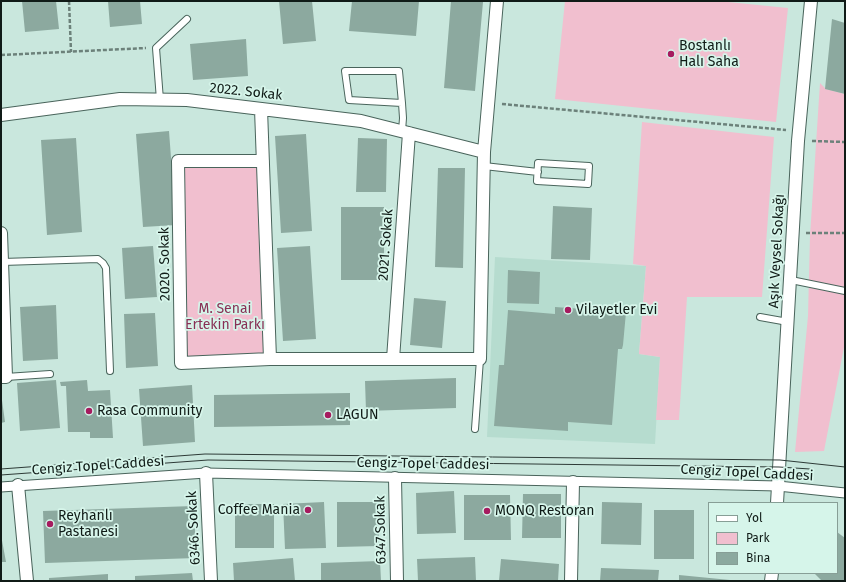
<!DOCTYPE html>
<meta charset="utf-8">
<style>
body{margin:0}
#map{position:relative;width:846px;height:582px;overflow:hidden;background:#c9e7dd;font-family:"Fira Sans",sans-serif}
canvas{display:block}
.frame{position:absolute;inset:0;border:2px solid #101b17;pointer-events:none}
.legend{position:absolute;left:708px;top:502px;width:130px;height:72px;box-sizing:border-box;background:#d6f5ea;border:1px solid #879e96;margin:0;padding:5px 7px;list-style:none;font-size:12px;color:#101b17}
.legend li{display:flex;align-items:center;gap:8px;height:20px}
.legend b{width:20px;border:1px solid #879e96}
</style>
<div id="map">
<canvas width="846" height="582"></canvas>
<div class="frame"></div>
<ul class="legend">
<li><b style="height:5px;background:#fff"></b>Yol</li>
<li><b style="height:11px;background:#f1bfcf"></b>Park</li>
<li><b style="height:11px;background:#8ca99f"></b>Bina</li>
</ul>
</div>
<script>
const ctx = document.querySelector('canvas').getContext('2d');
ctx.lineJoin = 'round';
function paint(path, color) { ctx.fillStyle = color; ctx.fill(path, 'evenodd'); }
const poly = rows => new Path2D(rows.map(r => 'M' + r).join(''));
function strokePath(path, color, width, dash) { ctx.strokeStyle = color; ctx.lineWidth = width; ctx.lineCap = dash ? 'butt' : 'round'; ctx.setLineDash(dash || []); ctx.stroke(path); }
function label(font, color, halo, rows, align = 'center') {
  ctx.font = font + ' "Fira Sans",sans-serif'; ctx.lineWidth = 3.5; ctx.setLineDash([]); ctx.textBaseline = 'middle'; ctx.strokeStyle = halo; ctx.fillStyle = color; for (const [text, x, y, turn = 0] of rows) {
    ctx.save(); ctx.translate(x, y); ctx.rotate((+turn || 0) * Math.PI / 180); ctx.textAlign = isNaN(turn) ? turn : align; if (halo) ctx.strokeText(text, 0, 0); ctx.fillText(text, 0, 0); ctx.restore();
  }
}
paint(poly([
 [495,257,646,266,639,354,660,357,655,444,487,437]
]), '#b6dccf');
paint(poly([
 [565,1,718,1,788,8,776,122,555,99],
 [820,83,826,89,845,94,845,342,824,451,795,452,808,316,810,236],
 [642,122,774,137,762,297,687,297,679,420,656,420,660,357,639,354,646,266,633,264],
 [178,161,263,161,270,359,181,363]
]), '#f1bfcf');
paint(poly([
 [22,1,56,1,59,29,25,32],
 [108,1,140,1,142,24,110,27],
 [279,1,312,1,316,41,283,44],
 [352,1,419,1,416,36,349,31],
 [451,1,483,2,475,91,444,88],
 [832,19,845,23,845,94,825,89],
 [246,39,248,76,193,80,190,44],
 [169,131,176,225,143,227,136,134],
 [306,134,312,231,281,233,275,136],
 [76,138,82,232,47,235,41,140],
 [358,138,387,139,386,192,356,192],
 [438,168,465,168,463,268,435,267],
 [553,206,592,208,590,260,551,259],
 [341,207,384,207,384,280,341,280],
 [153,246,157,297,125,299,122,248],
 [310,246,316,339,283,341,277,248],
 [508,270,540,272,539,304,507,303],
 [414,298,446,301,442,348,410,345],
 [56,305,58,359,23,361,20,307],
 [555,307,626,312,623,345,622,349,618,349,612,425,568,422,568,431,494,426,499,365,504,365,508,310,555,314],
 [155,313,158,366,126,368,124,314],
 [456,378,456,408,366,411,365,381],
 [56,380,60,428,20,431,17,383],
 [87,380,88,391,110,390,113,438,90,438,90,432,68,432,66,386,61,386,60,382],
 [192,385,195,442,143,446,139,389],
 [1,393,5,422,1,423],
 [350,393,350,425,214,427,214,395],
 [454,491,456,533,417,534,416,493],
 [523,494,561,494,561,538,522,538],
 [464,495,510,495,511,540,464,540],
 [324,502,326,548,285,549,283,504],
 [337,502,378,502,379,546,337,547],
 [602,502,642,503,641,545,601,544],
 [235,504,274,504,274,548,235,548],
 [194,506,196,558,45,563,43,511],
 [654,510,694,510,694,559,654,559],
 [837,532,845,538,845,581,822,581,814,573,837,573],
 [1,535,6,562,1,562],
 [475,557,476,581,418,581,417,559],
 [293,558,295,581,234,581,233,563],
 [501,559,559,564,558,581,499,581],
 [380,561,381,581,321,581,321,563],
 [601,568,659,570,658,581,600,581],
 [192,573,193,581,135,581,135,576],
 [108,574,108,581,49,581,49,578],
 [679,575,730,580,730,581,679,581]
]), '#8ca99f');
const service = poly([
 [160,100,156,48,187,19],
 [402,103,349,100,345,71,399,71,402,103,403,118,402,131],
 [538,163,589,166,588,184,537,181,538,163],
 [484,166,538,172],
 [2,262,98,259,103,263,106,268,110,371],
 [791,280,845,291],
 [760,317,788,322],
 [6,377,50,374],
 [475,429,480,359]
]);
const pedestrian = poly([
 [1,487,206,473,778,486,845,493]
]);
const minor = poly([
 [261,109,270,359],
 [1,115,120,99,187,100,361,121,484,152],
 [263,161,178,161,181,363,270,359,480,359,484,152,497,1],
 [1,233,6,377,1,377],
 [393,359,409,133],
 [206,473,211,581],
 [395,478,397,581],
 [18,485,27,581],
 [777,503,798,141,811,1],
 [571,581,573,482],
 [771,581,772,573]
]);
strokePath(service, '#49645b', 8);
strokePath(pedestrian, '#49645b', 11);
strokePath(minor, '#49645b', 14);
strokePath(poly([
 [69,1,71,52],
 [1,55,146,48],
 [502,104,786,130],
 [812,141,845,142],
 [806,233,845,233]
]), '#6c817a', 2.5, [4, 2]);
strokePath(service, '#fff', 6);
strokePath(pedestrian, '#fff', 9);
strokePath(minor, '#fff', 12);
strokePath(poly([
 [1,469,205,454,780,460,845,467],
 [1,475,208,460,779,467,810,469]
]), '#2d3a36', 1);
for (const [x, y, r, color] of [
 [671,54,4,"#a61b5f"],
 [568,310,4,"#a61b5f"],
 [89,411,4,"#a61b5f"],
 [328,415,4,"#a61b5f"],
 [308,510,4,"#a61b5f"],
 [487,511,4,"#a61b5f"],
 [50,524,4,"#a61b5f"]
]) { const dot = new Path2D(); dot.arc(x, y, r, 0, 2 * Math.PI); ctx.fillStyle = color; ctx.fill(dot); strokePath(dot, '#d6f5ea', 1.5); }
label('14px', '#101b17', '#d6f5ea', [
 ["Bostanlı",679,46],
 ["Halı Saha",679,62],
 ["Vilayetler Evi",576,310],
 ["Rasa Community",97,411],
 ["LAGUN",336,415],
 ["Coffee Mania",300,510,"right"],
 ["MONQ Restoran",495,511],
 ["Reyhanlı",58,516],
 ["Pastanesi",58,532]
], 'left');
label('14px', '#101b17', '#d6f5ea', [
 ["2022. Sokak",246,92,6],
 ["2021. Sokak",386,245,-86],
 ["Aşık Veysel Sokağı",777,251,-87],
 ["2020. Sokak",165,264,-91],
 ["Cengiz Topel Caddesi",423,464,1],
 ["Cengiz Topel Caddesi",98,466,-4],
 ["Cengiz Topel Caddesi",747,473,3],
 ["6346. Sokak",194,528,-93],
 ["6347.Sokak",381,530,-91]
]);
label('14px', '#883055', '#d6f5ea', [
 ["M. Senai",225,309],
 ["Ertekin Parkı",225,325]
]);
</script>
